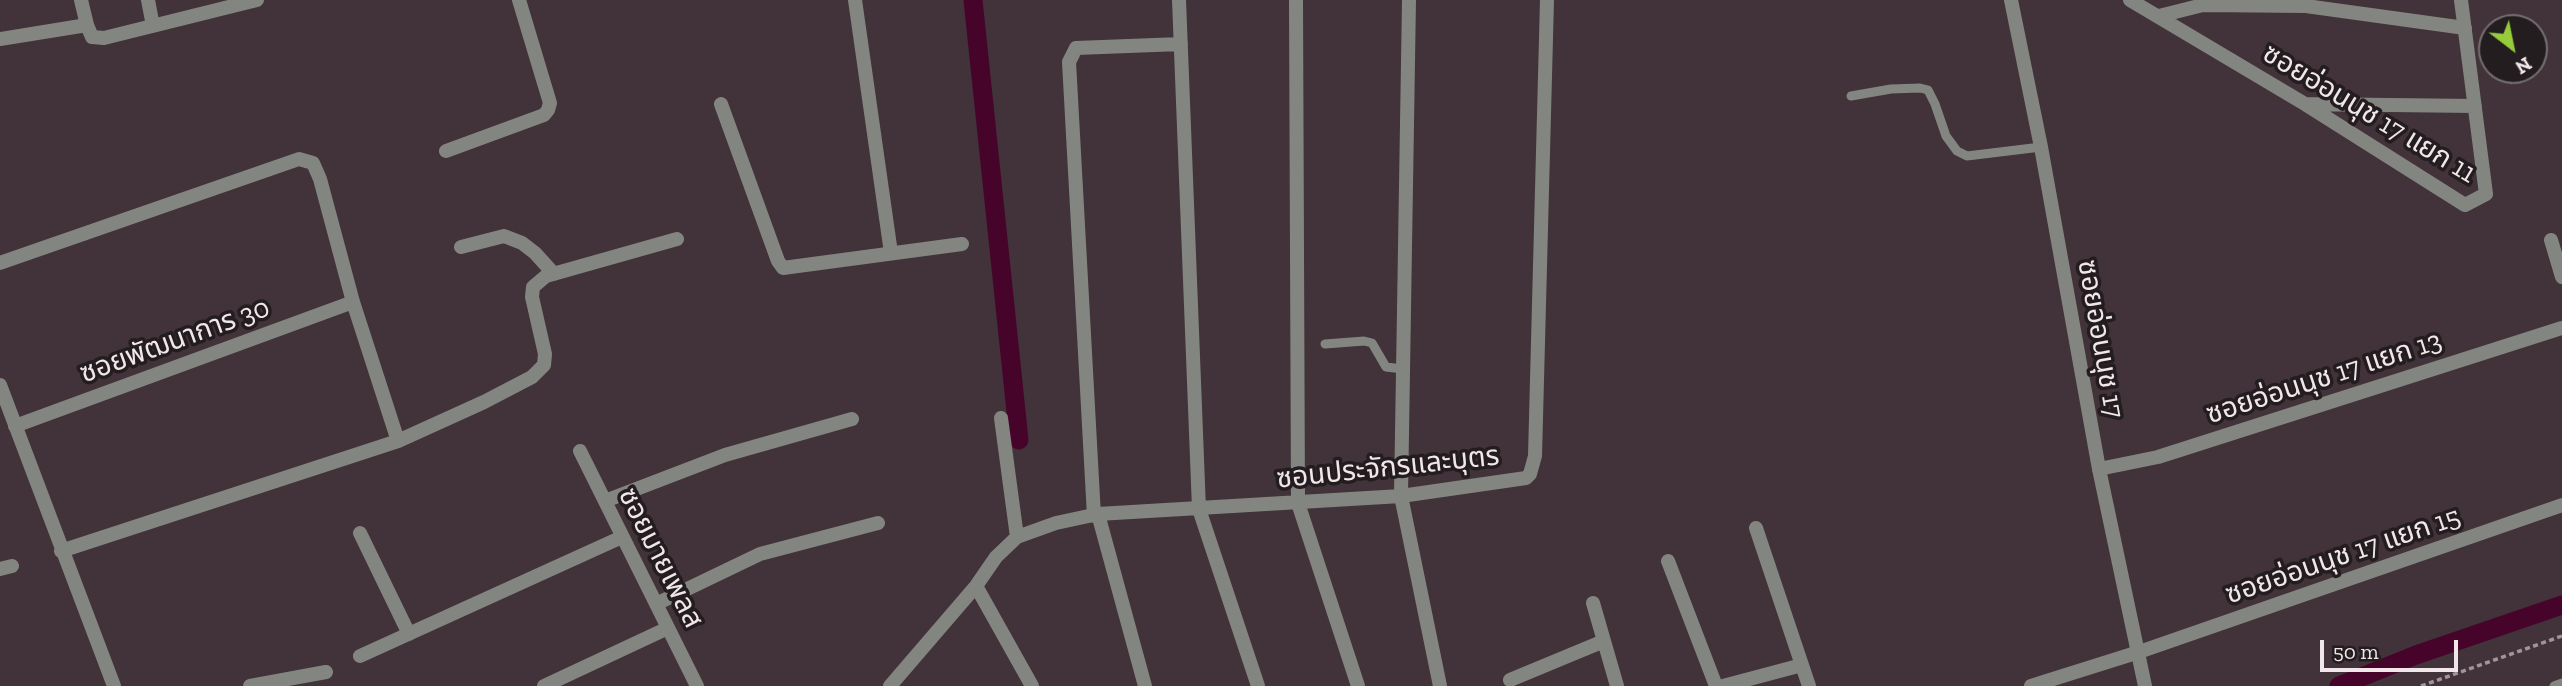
<!DOCTYPE html>
<meta charset="utf-8">
<style>
body{margin:0}
#map{position:relative;width:2562px;height:686px;overflow:hidden;background:#413339;font-family:"Zilla Slab",serif}
canvas{display:block}
.north{position:absolute;left:2478px;top:14px;width:70px;height:70px;box-sizing:border-box;background:#231d1f;border:2px solid #756e71;border-radius:50%;rotate:148deg;font-size:19px;font-weight:700;line-height:28px;text-align:center;color:#f1e7eb}
.north::after{content:'';display:block;margin:auto;width:24px;height:32px;background:#96cc3a;clip-path:polygon(50% 0,100% 100%,50% 72%,0 100%)}
.scale{position:absolute;left:2320px;top:640px;width:138px;height:32px;box-sizing:border-box;border:4px solid #f1e7eb;border-top:0;padding-left:9px;font-size:21px;line-height:24px;white-space:nowrap;color:#f1e7eb;-webkit-text-stroke:5px #231d1f;paint-order:stroke}
</style>
<div id="map">
<canvas width="2562" height="686"></canvas>
<div class="north">N</div>
<div class="scale">50 m</div>
</div>
<script>
const ctx = document.querySelector('canvas').getContext('2d');
ctx.lineJoin = 'round';
const poly = rows => new Path2D(rows.map(r => 'M' + r).join(''));
function strokePath(path, color, width, dash) { ctx.strokeStyle = color; ctx.lineWidth = width; ctx.lineCap = dash ? 'butt' : 'round'; ctx.setLineDash(dash || []); ctx.stroke(path); }
function label(font, color, halo, rows, align = 'center') {
  ctx.font = font + ' "Zilla Slab","Noto Sans Thai",serif'; ctx.lineWidth = 7; ctx.setLineDash([]); ctx.textBaseline = 'middle'; ctx.strokeStyle = halo; ctx.fillStyle = color; for (const [text, x, y, turn = 0] of rows) {
    ctx.save(); ctx.translate(x, y); ctx.rotate((+turn || 0) * Math.PI / 180); ctx.textAlign = isNaN(turn) ? turn : align; if (halo) ctx.strokeText(text, 0, 0); ctx.fillText(text, 0, 0); ctx.restore();
  }
}
strokePath(poly([
 [973,0,1019,440],
 [2339,686,2416,655,2562,605]
]), '#47042a', 19);
strokePath(poly([
 [2421,686,2562,636]
]), '#a1959a', 3.5, [5, 3.5]);
strokePath(poly([
 [1851,96,1891,89,1920,88,1928,90,1935,104,1946,136,1957,151,1967,156,2041,147],
 [1325,344,1364,341,1372,343,1386,367,1403,369],
 [2554,686,2562,683]
]), '#838680', 9);
strokePath(poly([
 [81,0,87,25,92,37,104,38,257,0],
 [148,0,153,26],
 [855,0,891,253],
 [1179,0,1199,509,1258,686],
 [1296,0,1298,503,1358,686],
 [1409,0,1401,496,1440,686],
 [2130,0,2305,104,2465,205,2486,194,2461,0],
 [2159,16,2203,5,2306,6,2465,28],
 [0,39,87,25],
 [721,104,778,261,783,268,962,244],
 [2305,104,2475,106],
 [446,151,544,115,548,110,550,103,519,0],
 [2551,240,2562,277],
 [461,247,504,236,522,243,535,253,554,274],
 [0,263,299,159,313,163,320,179,353,302,398,441],
 [0,385,114,686],
 [1001,418,1017,537],
 [15,426,353,302],
 [580,451,697,686],
 [2099,469,2158,457,2562,328],
 [605,501,725,455,852,419],
 [1098,514,1145,686],
 [1094,516,1069,62,1076,48,1181,44],
 [1756,528,1809,686],
 [360,533,409,634],
 [61,551,398,441,484,402,532,377,544,365,545,354,532,297,533,287,546,276,677,239],
 [1668,561,1716,686],
 [0,569,12,566],
 [976,586,1032,686],
 [1593,603,1617,686],
 [656,604,760,554,878,523],
 [360,656,622,537],
 [1510,680,1604,641],
 [250,686,326,672],
 [544,686,668,628],
 [890,686,976,586,996,557,1017,537,1056,523,1098,514,1401,496,1526,478,1530,474,1535,456,1547,0],
 [1723,686,1802,665],
 [2031,686,2139,652,2562,505]
]), '#838680', 14);
strokePath(poly([
 [2011,0,2041,147,2099,469,2145,686]
]), '#838680', 14);
label('28px', '#f1e7eb', '#231d1f', [
 ["ซอยอ่อนนุช 17 แยก 11",2369,114,31],
 ["ซอยอ่อนนุช 17",2100,339,80],
 ["ซอยพัฒนาการ 30",175,341,-20],
 ["ซอยอ่อนนุช 17 แยก 13",2324,378,-18],
 ["ซอนประจักรและบุตร",1388,468,-6],
 ["ซอยอ่อนนุช 17 แยก 15",2343,556,-19],
 ["ซอยมายเพลส",660,558,63]
]);
</script>
